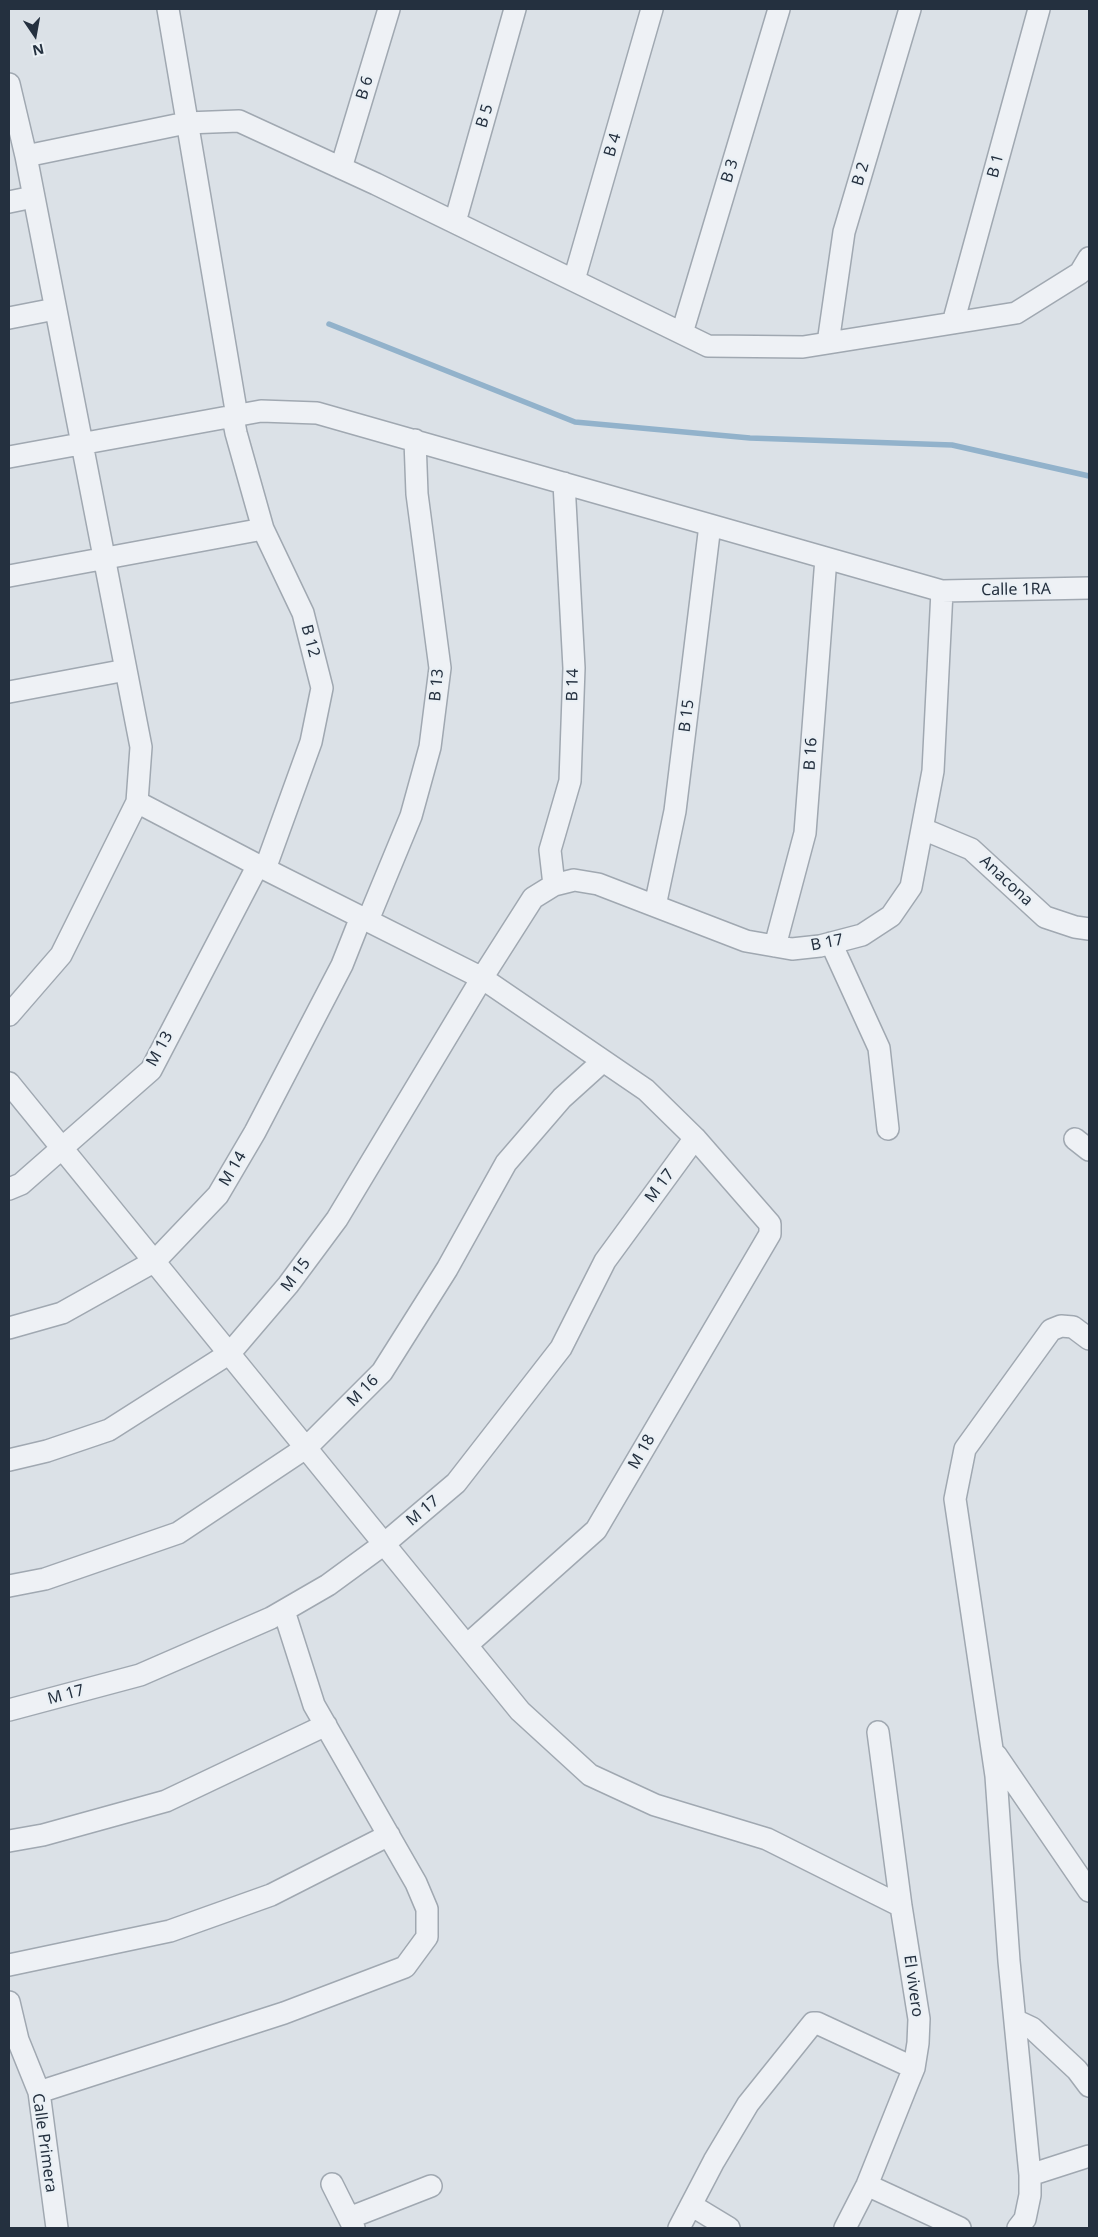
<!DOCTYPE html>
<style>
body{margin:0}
#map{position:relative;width:1098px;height:2237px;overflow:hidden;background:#dbe1e7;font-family:"Noto Sans",sans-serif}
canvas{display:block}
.frame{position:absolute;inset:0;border:10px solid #24303f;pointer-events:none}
.north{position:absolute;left:10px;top:10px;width:50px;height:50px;-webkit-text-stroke:4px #eaf0f5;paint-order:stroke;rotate:168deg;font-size:14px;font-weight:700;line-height:20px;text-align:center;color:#24303f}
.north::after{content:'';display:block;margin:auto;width:18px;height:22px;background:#24303f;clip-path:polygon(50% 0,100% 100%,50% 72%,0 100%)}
</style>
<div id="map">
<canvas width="1098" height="2237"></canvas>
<div class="frame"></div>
<div class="north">N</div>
</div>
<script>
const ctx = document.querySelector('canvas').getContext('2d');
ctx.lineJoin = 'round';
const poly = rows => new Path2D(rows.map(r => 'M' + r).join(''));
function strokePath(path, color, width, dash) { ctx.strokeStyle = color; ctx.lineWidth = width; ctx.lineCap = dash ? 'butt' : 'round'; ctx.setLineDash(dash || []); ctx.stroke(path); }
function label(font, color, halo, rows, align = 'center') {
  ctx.font = font + ' "Noto Sans",sans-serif'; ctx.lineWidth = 4.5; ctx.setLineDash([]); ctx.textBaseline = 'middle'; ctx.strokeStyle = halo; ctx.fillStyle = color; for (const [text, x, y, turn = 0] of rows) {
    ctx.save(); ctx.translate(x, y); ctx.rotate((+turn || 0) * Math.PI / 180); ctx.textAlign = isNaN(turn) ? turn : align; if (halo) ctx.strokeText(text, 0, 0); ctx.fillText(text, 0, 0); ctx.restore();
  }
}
strokePath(poly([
 [329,324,575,422,750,438,952,445,1089,476]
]), '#92b2cb', 5.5);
const minor = poly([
 [168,9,237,416],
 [9,84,26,156,141,747,137,802,61,955,9,1015],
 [26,156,186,123,239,121,376,184,708,346,803,347,1016,313,1080,273,1089,258],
 [341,168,389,9],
 [9,202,33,197],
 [455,222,515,9],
 [574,280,652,9],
 [9,318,55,309],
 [953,323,1039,9],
 [682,333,779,9],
 [828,343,844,232,910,9],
 [233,417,236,433,263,529,303,613,322,688,311,742,265,869],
 [9,457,261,411,317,413,942,591,1089,588],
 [9,576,263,529],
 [9,692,126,670],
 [137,802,265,869,482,978,646,1090,695,1138,770,1224,770,1234,596,1530,467,1645],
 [923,829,971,849,1045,917,1075,927,1089,929],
 [554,885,550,850,570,781,574,668,564,483],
 [655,906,675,811,710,525],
 [368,920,411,816,430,747,440,668,417,494,415,440],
 [831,943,879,1048,888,1129],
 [775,946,805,833,826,558],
 [9,1083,520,1711,590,1775,655,1805,767,1839,901,1906],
 [1075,1139,1089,1150],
 [9,1189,21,1184,151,1070,258,865],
 [9,1328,62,1313,155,1261,218,1195,255,1132,342,965,361,917],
 [9,1460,47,1451,109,1430,230,1353,288,1285,337,1219,482,978,533,898,554,885,574,880,598,884,746,941,792,949,820,946,862,935,891,916,911,887,933,771,942,591],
 [9,1586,45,1579,178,1533,307,1447,382,1372,447,1269,506,1163,562,1098,603,1061],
 [9,1710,140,1675,271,1618,328,1585,384,1544,456,1483,561,1348,605,1261,695,1138],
 [996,1755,1089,1891],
 [9,1841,43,1835,166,1801,326,1725],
 [9,1965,170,1931,271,1895,389,1835],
 [9,2002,18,2040,39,2092,57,2228],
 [1015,2020,1032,2028,1077,2070,1089,2086],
 [39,2092,284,2013,405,1967,427,1937,427,1909,416,1883,314,1705,284,1611],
 [1030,2175,1089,2156],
 [332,2184,354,2228],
 [867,2185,960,2228],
 [691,2205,729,2228],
 [349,2218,431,2186],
 [679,2228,714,2161,748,2104,813,2023,817,2023,914,2068],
 [845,2228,867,2185,907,2085,914,2068,918,2043,919,2019,901,1906,878,1732],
 [1018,2228,1025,2219,1030,2195,1030,2175,1009,1961,996,1776,955,1499,965,1449,1051,1330,1061,1326,1073,1327,1089,1339]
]);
strokePath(minor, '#a0a8b1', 24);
strokePath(minor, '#eef1f5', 21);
label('16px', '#24303f', '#eaf0f5', [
 ["B 6",365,88,-73],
 ["B 5",485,116,-74],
 ["B 4",613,145,-74],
 ["B 1",996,166,-75],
 ["B 3",730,171,-73],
 ["B 2",861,174,-74],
 ["Calle 1RA",1016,590,-1],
 ["B 12",310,641,75],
 ["B 13",437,685,-85],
 ["B 14",573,685,-89],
 ["B 15",687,716,-83],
 ["B 16",811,754,-86],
 ["Anacona",1006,881,43],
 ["B 17",827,943,-11],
 ["M 13",160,1049,-61],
 ["M 14",233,1169,-59],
 ["M 17",660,1186,-53],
 ["M 15",296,1275,-53],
 ["M 16",363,1391,-45],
 ["M 18",642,1452,-60],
 ["M 17",423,1511,-40],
 ["M 17",66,1695,-15],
 ["El vivero",913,1986,82],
 ["Calle Primera",44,2143,82]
]);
</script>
